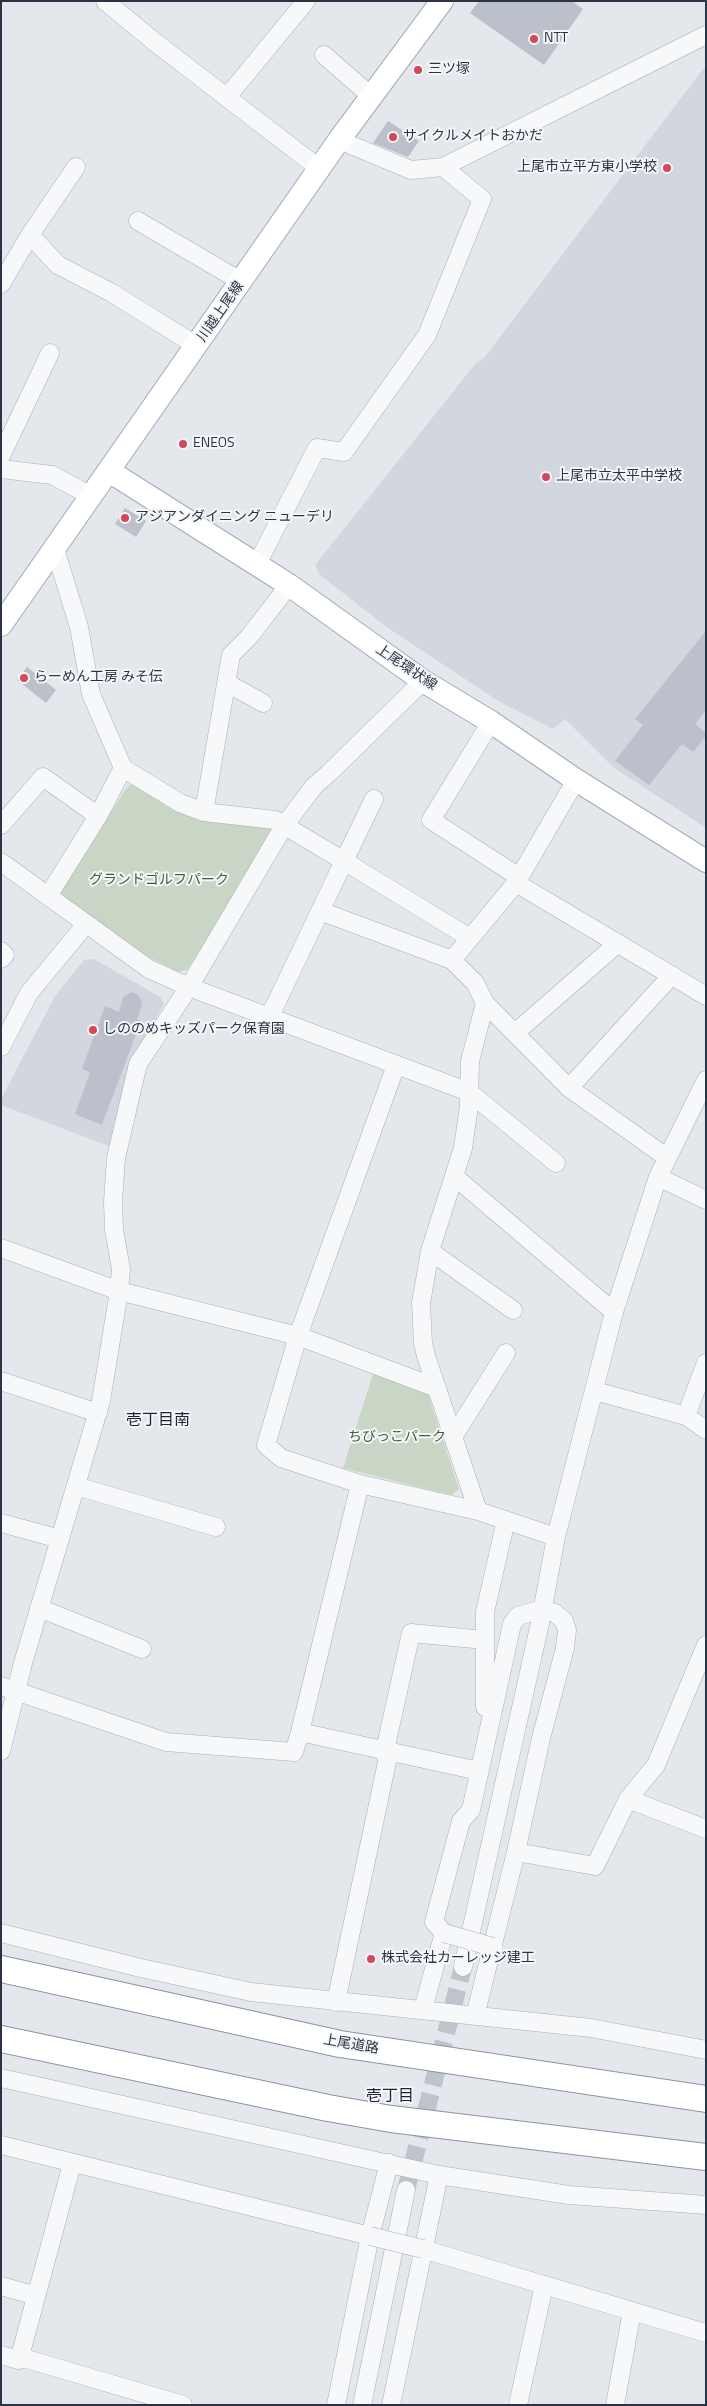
<!DOCTYPE html>
<meta charset="utf-8">
<style>
body{margin:0}
#map{position:relative;width:707px;height:2406px;overflow:hidden;background:#e4e7ec;font-family:"Titillium Web",sans-serif}
canvas{display:block}
.frame{position:absolute;inset:0;border:2px solid #2b3445;pointer-events:none}
</style>
<div id="map">
<canvas width="707" height="2406"></canvas>
<div class="frame"></div>
</div>
<script>
const ctx = document.querySelector('canvas').getContext('2d');
ctx.lineJoin = 'round';
function paint(path, color) { ctx.fillStyle = color; ctx.fill(path, 'evenodd'); }
const poly = rows => new Path2D(rows.map(r => 'M' + r).join(''));
function strokePath(path, color, width, dash) { ctx.strokeStyle = color; ctx.lineWidth = width; ctx.lineCap = dash ? 'butt' : 'round'; ctx.setLineDash(dash || []); ctx.stroke(path); }
function label(font, color, halo, rows, align = 'center') {
  ctx.font = font + ' "Titillium Web","Noto Sans JP",sans-serif'; ctx.lineWidth = 4; ctx.setLineDash([]); ctx.textBaseline = 'middle'; ctx.strokeStyle = halo; ctx.fillStyle = color; for (const [text, x, y, turn = 0] of rows) {
    ctx.save(); ctx.translate(x, y); ctx.rotate((+turn || 0) * Math.PI / 180); ctx.textAlign = isNaN(turn) ? turn : align; if (halo) ctx.strokeText(text, 0, 0); ctx.fillText(text, 0, 0); ctx.restore();
  }
}
paint(poly([
 [706,65,706,828,613,767,565,719,553,729,500,702,388,628,320,575,315,565,476,363,484,358],
 [94,959,160,997,164,1004,134,1057,111,1147,1,1105,1,1099,55,996,84,960]
]), '#d2d6de');
paint(poly([
 [133,782,190,817,270,828,274,836,187,970,178,972,122,943,63,900,61,891,125,790],
 [373,1374,427,1391,459,1489,451,1495,343,1468]
]), '#c9d6c5');
paint(poly([
 [479,1,572,1,583,9,544,65,470,13],
 [388,121,419,141,408,157,373,143],
 [125,508,146,521,136,537,115,524],
 [706,631,706,710,695,724,706,733,706,736,693,752,682,744,649,785,615,761,643,725,635,719],
 [27,667,56,690,46,703,17,680],
 [132,992,138,995,141,1000,142,1005,137,1019,141,1021,102,1125,75,1114,90,1072,82,1069,105,1006,119,1012,123,997]
]), '#bbc0ca');
strokePath(poly([
 [406,2190,463,1967]
]), '#bfc3cb', 18, [18, 9]);
const minor = poly([
 [105,1,156,43,320,169],
 [324,55,371,96],
 [227,97,306,1],
 [339,140,411,170,443,167,706,35],
 [138,221,242,282],
 [30,235,58,265,112,293,197,346],
 [1,284,30,235,76,167],
 [1,456,50,353],
 [1,469,52,475,91,496],
 [55,549,79,627,91,694,123,768],
 [257,564,317,448,344,452,427,335,482,199,443,167],
 [227,683,263,703],
 [491,722,431,820,519,877],
 [374,799,344,861,470,938],
 [204,812,231,655,249,637,289,585],
 [1,825,43,777,98,816],
 [1,862,149,969,189,987,469,1092,556,1163],
 [516,883,706,996],
 [48,896,98,816,123,768,180,803,204,812,275,820,344,861,269,1018],
 [320,911,452,960,475,983,485,1003,470,1061,469,1106,463,1148,430,1251,421,1303,423,1343,426,1356,478,1511],
 [1,951,5,955,1,959],
 [452,960,516,883,576,780],
 [485,1003,569,1088,666,1157],
 [515,1033,618,943],
 [1,1047,29,993,86,924],
 [396,1065,298,1336,266,1445,281,1458,360,1484,478,1511,556,1537],
 [569,1088,672,975],
 [455,1177,614,1312],
 [658,1177,706,1200],
 [1,1248,119,1291,298,1336,437,1388],
 [430,1251,513,1310],
 [1,1381,98,1413],
 [595,1391,686,1416,706,1430],
 [686,1416,706,1363],
 [453,1437,506,1353],
 [360,1484,300,1732,479,1771],
 [76,1486,216,1527],
 [1,1523,60,1539],
 [39,1608,142,1649],
 [1,1686,166,1742,294,1752,300,1732],
 [485,1707,485,1612,506,1520],
 [1,1751,23,1663,101,1401,119,1291,121,1269,114,1230,113,1202,116,1158,138,1064,189,987,284,826,314,786,328,774,423,681],
 [628,1799,706,1829],
 [516,1852,595,1866,628,1799,656,1765,706,1645],
 [1,1933,141,1968,251,1992,591,2028,706,2050],
 [463,1967,540,1623,556,1537,614,1312,658,1177,706,1080],
 [336,2002,387,1762,385,1750,411,1633,485,1640],
 [423,2009,444,1933,434,1922,461,1821,471,1810,512,1624,518,1616,542,1609,555,1613,564,1621,567,1630,565,1648,541,1738,516,1852,475,2016],
 [1,2078,439,2175,569,2195,706,2205],
 [1,2145,370,2236],
 [423,2249,706,2333],
 [1,2286,36,2296],
 [1,2355,19,2360,72,2164],
 [20,2357,183,2405],
 [336,2405,370,2236,389,2163],
 [362,2405,406,2190],
 [391,2405,439,2175],
 [518,2405,544,2285],
 [615,2405,632,2311]
]);
const major = poly([
 [109,471,289,585,423,681,491,722,576,780,706,861],
 [1,625,339,140,442,1]
]);
const highway = poly([
 [1,1969,340,2044,706,2099],
 [1,2039,328,2108,391,2119,706,2157]
]);
strokePath(minor, '#a9aeb7', 19);
strokePath(major, '#a3abb8', 24);
strokePath(highway, '#8b94a3', 28);
strokePath(minor, '#f7f8fa', 18);
strokePath(major, '#fff', 22);
strokePath(highway, '#fff', 26);
const minorBridge = poly([
 [444,1933,493,1947],
 [370,2236,423,2249]
]);
strokePath(minorBridge, '#a9aeb7', 19, []);
strokePath(minorBridge, '#f7f8fa', 18);
for (const [x, y, r, color] of [
 [534,39,5,"#d1495b"],
 [418,70,5,"#d1495b"],
 [393,137,5,"#d1495b"],
 [667,168,5,"#d1495b"],
 [183,444,5,"#d1495b"],
 [546,477,5,"#d1495b"],
 [125,518,5,"#d1495b"],
 [24,678,5,"#d1495b"],
 [93,1030,5,"#d1495b"],
 [371,1959,5,"#d1495b"]
]) { const dot = new Path2D(); dot.arc(x, y, r, 0, 2 * Math.PI); ctx.fillStyle = color; ctx.fill(dot); strokePath(dot, '#f4f6f9', 2); }
label('14px', '#2b3445', '#f4f6f9', [
 ["NTT",544,39],
 ["三ツ塚",428,70],
 ["サイクルメイトおかだ",403,137],
 ["上尾市立平方東小学校",657,168,"right"],
 ["ENEOS",193,444],
 ["上尾市立太平中学校",556,477],
 ["アジアンダイニング ニューデリ",135,518],
 ["らーめん工房 みそ伝",34,678],
 ["しののめキッズパーク保育園",103,1030],
 ["株式会社カーレッジ建工",381,1959]
], 'left');
label('14px', '#2b3445', '#f4f6f9', [
 ["川越上尾線",221,312,-55],
 ["上尾環状線",406,668,34],
 ["上尾道路",351,2045,10]
]);
label('14px', '#3f6138', '#f4f6f9', [
 ["グランドゴルフパーク",159,881],
 ["ちびっこパーク",397,1438]
]);
label('16px', '#1d2536', '#f4f6f9', [
 ["壱丁目南",158,1421],
 ["壱丁目",390,2097]
]);
</script>
